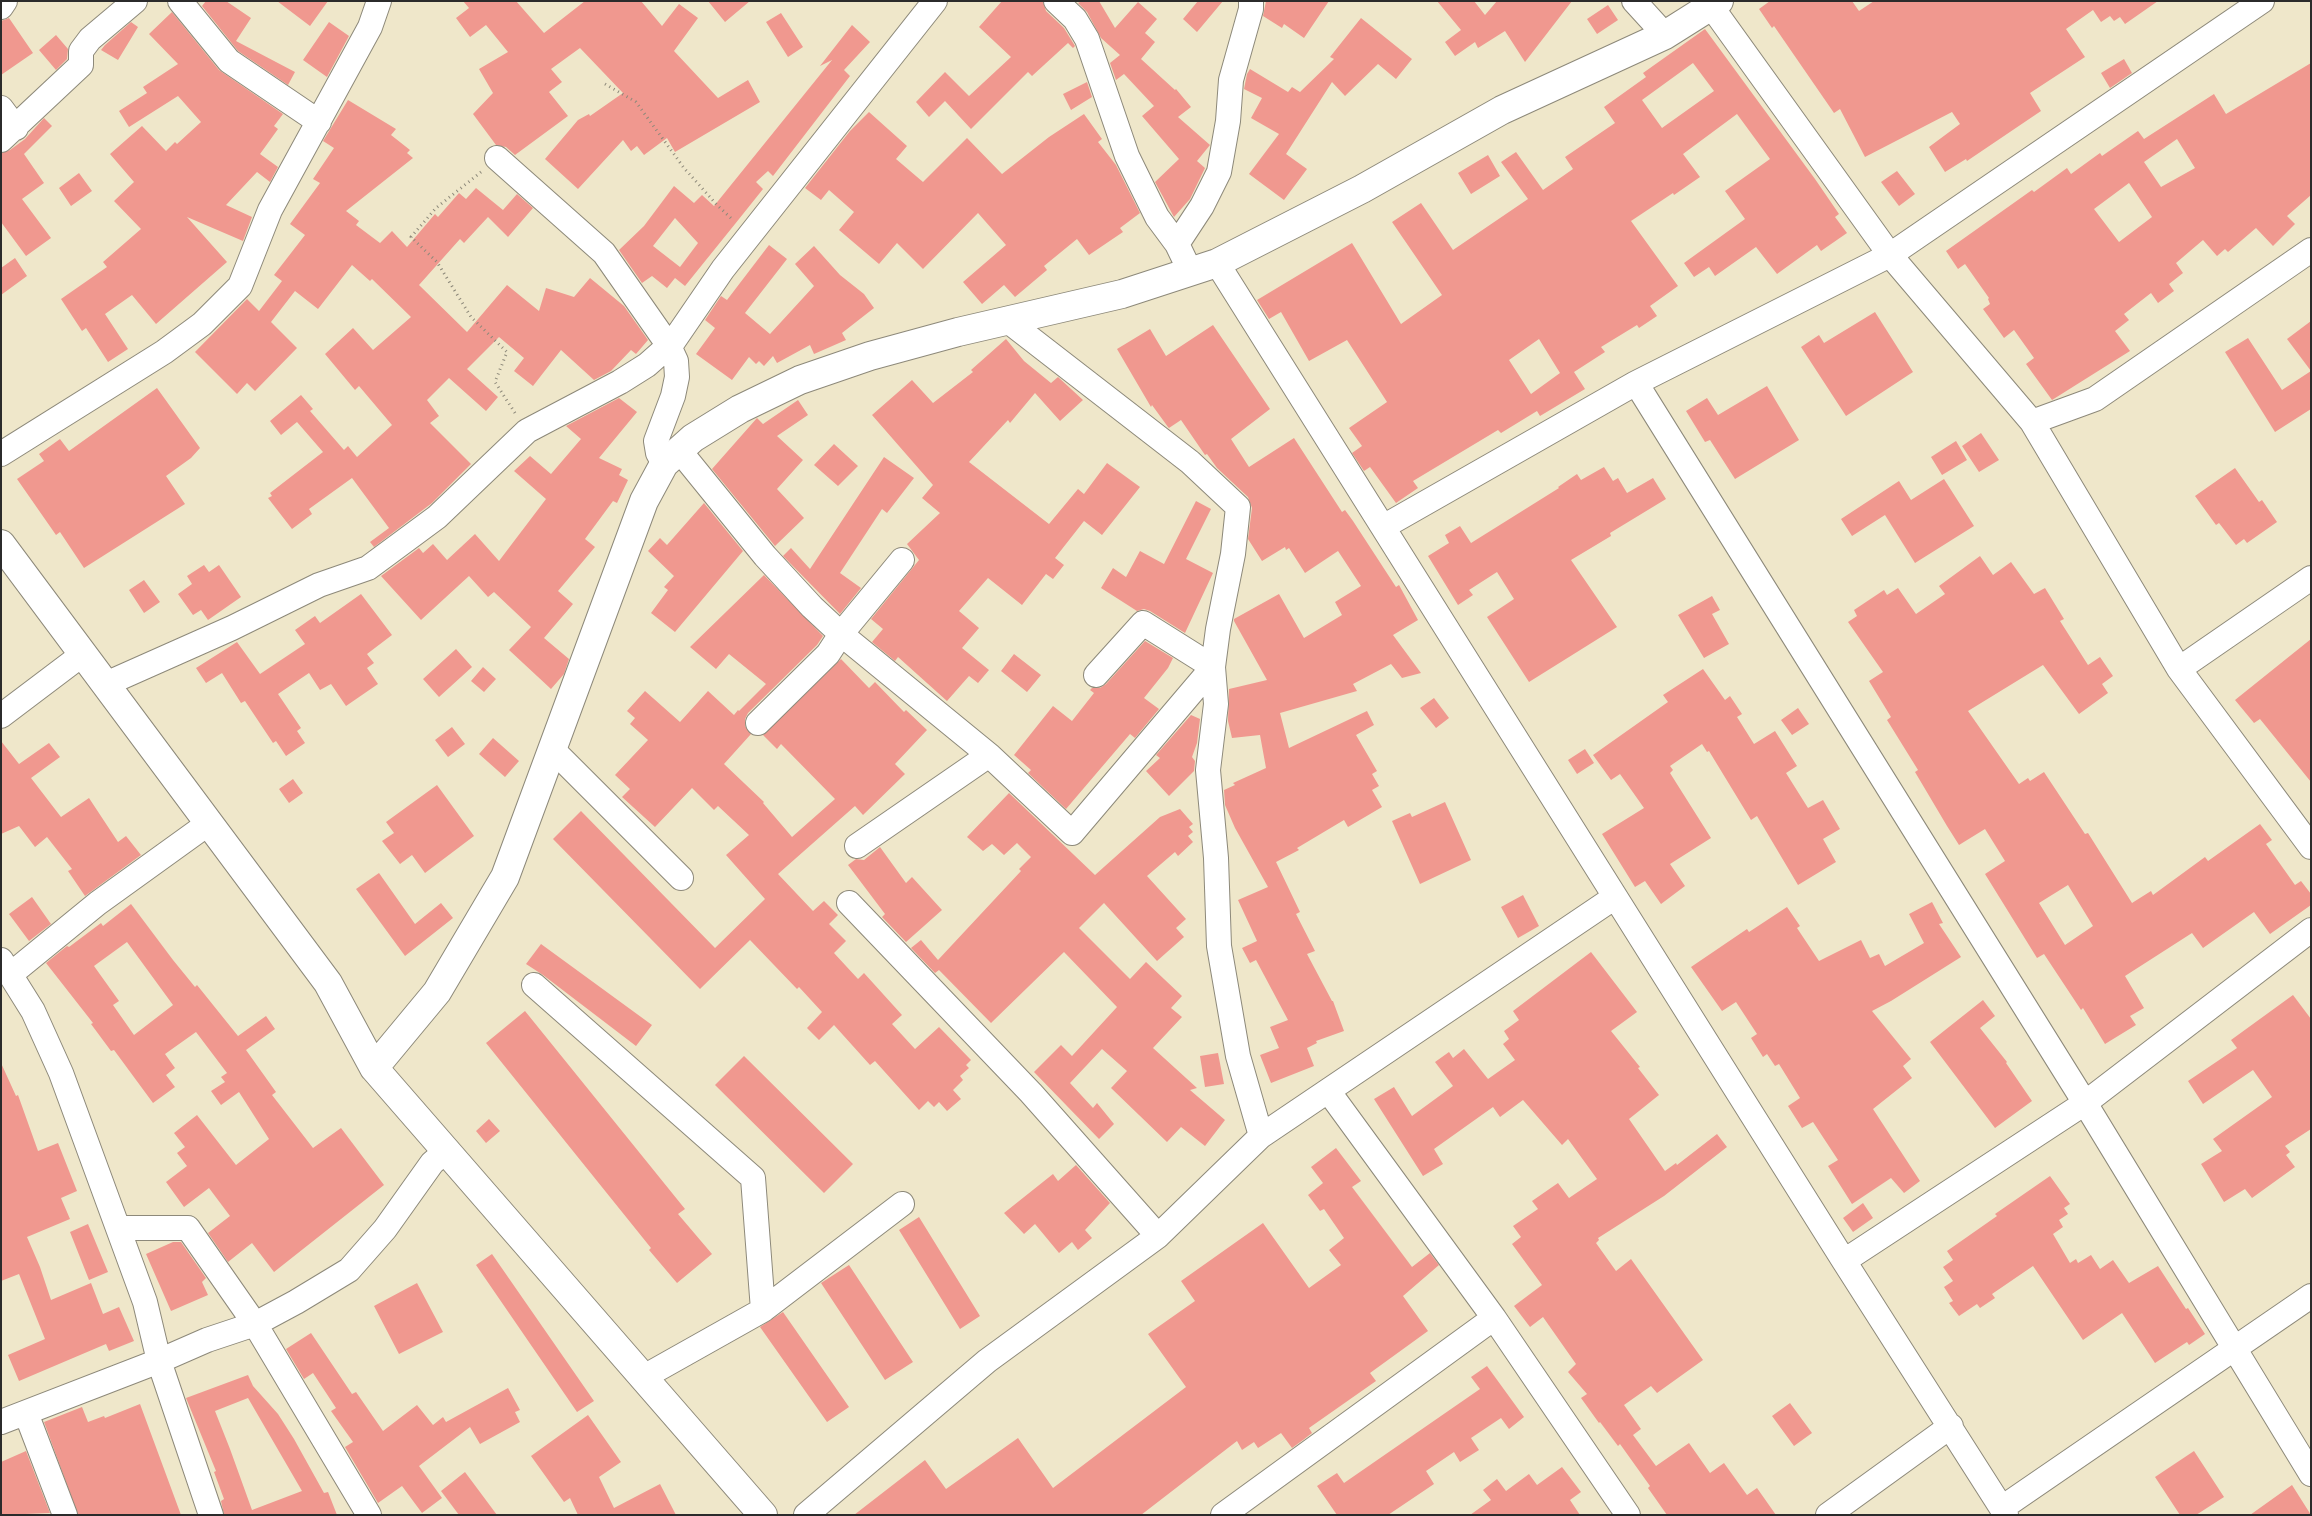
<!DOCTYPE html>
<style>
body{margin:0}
#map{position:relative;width:2312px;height:1516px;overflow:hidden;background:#efe7ca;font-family:"Old Standard TT",serif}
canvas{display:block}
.frame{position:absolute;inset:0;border:2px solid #2b2b2b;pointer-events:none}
</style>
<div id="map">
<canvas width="2312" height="1516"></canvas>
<div class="frame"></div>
</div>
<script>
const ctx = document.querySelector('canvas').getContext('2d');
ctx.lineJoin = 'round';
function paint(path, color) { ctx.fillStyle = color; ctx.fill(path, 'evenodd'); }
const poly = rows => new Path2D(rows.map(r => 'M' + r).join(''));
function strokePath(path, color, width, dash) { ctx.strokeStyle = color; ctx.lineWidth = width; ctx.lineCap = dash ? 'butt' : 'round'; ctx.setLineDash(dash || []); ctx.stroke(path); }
paint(poly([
 [206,1,226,1,251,18,236,41,295,72,288,85,238,51,202,6],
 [277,1,328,1,310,26],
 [463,1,516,1,544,33,585,1,641,1,662,26,679,4,698,18,674,51,718,98,748,80,760,102,675,152,667,138,644,155,637,146,631,151,623,140,578,189,545,159,578,120,589,114,590,116,623,93,580,48,551,69,562,82,549,92,568,116,515,155,506,147,496,145,473,114,493,93,479,69,508,52,486,25,470,37,456,18,469,8],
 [708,1,750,1,725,22],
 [1002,1,1043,1,1046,11,1064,28,1075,46,1073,48,1068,43,1032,76,1028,72,971,129,945,101,929,117,916,102,945,72,969,96,1011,57,979,27],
 [1082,1,1099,1,1115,28,1138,2,1157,19,1145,33,1155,42,1141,59,1175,90,1176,89,1191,107,1178,117,1210,145,1197,161,1205,168,1190,199,1174,217,1155,182,1179,159,1142,116,1154,106,1124,74,1116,80,1110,63,1120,55,1101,38,1087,12,1078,3],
 [1198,1,1223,1,1197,32,1183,19],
 [1266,1,1329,1,1304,38,1284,24,1282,28,1263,16],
 [1437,1,1474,1,1485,15,1497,1,1572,1,1525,62,1505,31,1478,48,1475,42,1455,56,1445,42,1461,30],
 [1770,1,1852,1,1859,11,1874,1,2158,1,2125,24,2120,17,2114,21,2110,16,2101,22,2093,10,2066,29,2085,57,2030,93,2041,111,1967,161,1966,159,1945,172,1929,147,1960,124,1952,112,1865,157,1840,109,1834,113,1774,26,1772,28,1759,9],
 [1608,5,1618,20,1597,34,1587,19],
 [172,12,219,70,283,114,274,126,278,129,260,154,278,167,270,182,257,172,226,205,252,217,243,241,187,217,227,262,156,324,132,295,105,314,128,349,108,362,86,328,82,331,61,299,107,267,103,262,141,229,114,201,134,182,110,154,142,126,166,151,175,142,177,144,201,122,178,96,129,127,119,111,147,93,143,87,178,64,149,34],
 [781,13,803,47,788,57,766,22],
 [9,18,33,53,1,75,1,21],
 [1361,18,1412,59,1396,79,1378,64,1345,96,1332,82,1286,154,1307,169,1284,200,1249,174,1279,134,1251,118,1262,98,1244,89,1247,74,1250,69,1288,92,1292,87,1300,92,1334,59,1330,57],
 [131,22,138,27,118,60,101,50,105,45],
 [329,22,349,36,327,77,303,60],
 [852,25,870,42,844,70,850,76,773,176,768,171,756,182,763,189,735,224,685,286,675,278,667,288,652,276,642,283,619,250,644,226,674,186,694,203,702,195,714,206,832,60,820,66],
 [675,218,698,243,680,267,653,246],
 [1705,29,1815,179,1839,214,1835,217,1847,233,1821,251,1817,245,1777,274,1756,247,1715,276,1709,267,1694,277,1684,263,1745,219,1725,191,1770,159,1737,114,1683,154,1700,177,1674,195,1673,193,1631,221,1678,286,1650,306,1657,316,1639,328,1637,325,1601,347,1605,352,1574,372,1585,389,1540,416,1537,411,1501,433,1498,430,1413,481,1418,488,1396,503,1370,467,1364,471,1352,453,1362,446,1349,428,1387,402,1347,340,1309,361,1281,312,1269,319,1257,300,1352,243,1401,324,1442,295,1392,222,1421,203,1453,250,1528,199,1501,162,1516,152,1543,190,1573,169,1565,157,1615,123,1604,107,1646,77,1643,73],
 [1693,63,1714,91,1662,128,1642,100],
 [1539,339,1560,373,1531,394,1509,360],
 [56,35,68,49,67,59,56,70,39,50],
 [2124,59,2132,73,2110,88,2101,73],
 [2311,63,2311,195,2287,216,2295,224,2273,246,2256,228,2228,252,2225,249,2217,256,2203,240,2176,263,2183,273,2169,284,2174,291,2158,303,2151,293,2124,314,2129,320,2115,331,2130,351,2052,400,2026,364,2034,358,2014,330,2004,338,1983,309,1990,304,1988,299,1989,298,1965,264,1958,269,1946,251,2032,190,2034,192,2067,168,2071,174,2100,153,2102,156,2138,131,2144,139,2214,94,2226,114],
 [2177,139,2195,168,2161,187,2144,162],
 [2129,183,2152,217,2119,242,2094,209],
 [1087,82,1092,97,1071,110,1063,94],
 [348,100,396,129,391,135,410,150,407,153,413,158,346,211,359,221,356,225,380,243,392,231,407,247,435,214,438,217,459,193,466,199,476,188,503,210,517,194,533,208,508,237,488,217,464,243,460,239,419,285,467,332,507,285,539,311,546,288,574,297,590,278,624,306,648,340,636,354,631,350,611,371,594,380,561,350,533,386,514,371,524,358,499,337,467,369,498,397,486,411,449,378,427,400,439,416,430,423,471,464,432,503,374,547,370,542,389,528,352,478,309,509,312,514,292,529,268,498,272,496,270,493,323,452,297,422,281,435,270,421,301,395,313,409,310,411,344,450,348,446,357,457,392,425,359,386,355,390,325,354,353,328,373,350,411,317,372,279,370,281,352,265,318,309,295,291,271,322,297,348,255,391,247,383,237,394,195,352,247,299,259,311,282,281,274,275,305,235,290,224,320,183,313,179,334,148,323,141],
 [869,112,907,146,896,159,923,182,967,138,1002,174,1049,137,1084,114,1102,139,1098,142,1116,165,1140,213,1120,228,1123,232,1089,255,1077,239,1044,266,1047,270,1015,297,1004,285,982,304,963,282,1006,245,978,213,923,269,897,243,879,264,839,230,854,212,829,190,821,200,805,188,850,131],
 [44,118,52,126,24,154,44,183,22,199,51,238,26,256,1,222,1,153,10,150,25,139],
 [1488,155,1500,176,1471,194,1458,173],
 [1897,171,1915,194,1899,206,1881,182],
 [79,173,92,191,71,206,59,188],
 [769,245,787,259,745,313,770,334,814,286,795,264,814,246,840,275,864,294,874,308,842,333,846,340,814,354,810,345,777,363,773,356,764,366,759,361,756,364,749,357,732,380,696,354,715,328,705,320,721,296,727,300],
 [15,258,27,276,1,295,1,268],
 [1875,312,1913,372,1846,416,1801,347,1819,335,1824,343],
 [2311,321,2311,409,2275,432,2225,352,2248,338,2282,390,2311,371,2287,339],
 [1213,325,1270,409,1231,439,1249,467,1294,438,1342,512,1345,510,1353,521,1396,587,1399,585,1418,620,1393,635,1421,673,1402,678,1391,664,1353,684,1357,691,1280,713,1289,748,1367,711,1374,725,1356,735,1377,771,1372,774,1379,786,1372,790,1382,807,1348,827,1344,820,1297,848,1299,850,1276,862,1300,912,1296,914,1315,951,1307,954,1332,1001,1333,1001,1344,1031,1316,1041,1317,1043,1307,1048,1314,1066,1271,1083,1260,1055,1279,1048,1270,1027,1288,1020,1256,960,1250,963,1242,948,1257,941,1238,900,1268,887,1235,828,1225,805,1224,790,1235,785,1233,783,1266,768,1260,735,1232,738,1228,721,1229,689,1267,680,1234,621,1234,619,1279,594,1304,638,1342,615,1335,602,1361,586,1338,551,1305,573,1289,548,1286,550,1285,547,1262,561,1248,539,1252,508,1248,497,1217,468,1207,454,1205,455,1181,420,1169,428,1168,427,1152,405,1151,407,1117,349,1150,329,1166,356],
 [1006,339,1024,361,1051,383,1058,377,1083,400,1060,421,1035,393,1010,423,1008,420,969,462,1049,524,1078,489,1084,494,1107,463,1140,487,1102,535,1084,521,1055,558,1064,565,1053,579,1046,574,1022,605,988,578,959,611,979,628,962,648,989,670,978,683,969,676,947,701,898,657,895,661,872,642,883,629,871,619,919,560,907,544,940,513,922,498,933,485,872,415,912,380,933,403,973,372,971,370],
 [1767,386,1799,440,1735,479,1710,440,1705,442,1686,411,1707,398,1718,415],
 [157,388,200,448,191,458,166,476,185,504,84,568,60,532,56,535,17,479,44,461,39,454,60,439,69,451],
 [619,398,637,412,599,458,622,469,619,475,628,480,617,503,613,501,585,539,595,547,558,591,573,604,544,638,569,659,564,674,551,689,509,650,531,627,494,592,488,597,469,576,421,620,381,576,419,548,423,553,433,544,447,560,475,534,499,561,546,499,514,471,530,456,551,474,581,439,566,426],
 [798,400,808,415,777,436,803,460,777,489,804,518,775,546,712,469,757,418,763,424],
 [1981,433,1999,460,1979,472,1962,446],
 [1956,441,1967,460,1942,475,1931,457],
 [834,444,858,466,838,486,814,465],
 [884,457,914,478,887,513,882,509,840,573,861,588,840,614,783,556,791,548,810,569],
 [1604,467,1613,481,1618,478,1627,493,1653,478,1666,499,1610,533,1611,536,1571,560,1617,627,1529,682,1487,617,1514,599,1497,572,1469,590,1473,595,1458,605,1428,556,1449,543,1445,535,1460,526,1471,543,1559,488,1558,487,1577,474,1581,480],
 [2235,468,2259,502,2262,500,2277,522,2247,543,2244,539,2236,545,2219,523,2216,525,2195,496],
 [1944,479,1974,526,1915,563,1885,515,1852,536,1841,519,1899,481,1911,500],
 [1196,501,1211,509,1186,559,1213,573,1185,633,1150,611,1144,609,1137,611,1101,588,1113,568,1126,577,1140,551,1164,564],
 [704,503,743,551,675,632,651,613,668,590,664,587,674,576,648,551,660,538,667,545],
 [1980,556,1993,575,2011,562,2034,594,2045,588,2064,619,2060,621,2088,665,2100,657,2113,676,2102,684,2108,693,2079,714,2043,665,1968,711,2019,784,2028,778,2030,781,2044,772,2085,834,2088,833,2132,903,2151,891,2153,895,2205,857,2208,861,2260,824,2272,840,2266,844,2295,885,2301,881,2311,894,2311,905,2270,934,2254,912,2203,948,2192,933,2125,976,2144,1008,2130,1016,2136,1025,2105,1044,2083,1008,2081,1010,2044,954,2037,958,1985,874,2005,861,1985,829,1959,845,1947,826,1915,772,1918,770,1887,720,1891,717,1869,681,1883,672,1848,622,1857,616,1854,610,1884,590,1887,595,1898,588,1916,614,1945,594,1939,586],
 [2068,885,2093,926,2065,945,2039,903],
 [204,565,209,572,219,565,241,597,208,620,201,610,193,615,178,594,192,584,187,576],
 [764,575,823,636,817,645,748,713,745,719,745,726,751,734,724,764,764,802,763,803,792,837,835,799,781,744,777,749,763,735,841,659,869,688,875,682,904,712,906,710,927,730,895,764,905,774,863,815,855,806,778,874,813,911,824,901,838,915,829,924,846,941,834,953,858,979,864,973,902,1015,892,1024,915,1049,939,1027,971,1060,966,1065,969,1068,960,1076,963,1080,953,1090,961,1099,947,1111,939,1102,934,1107,928,1101,919,1110,875,1061,870,1065,834,1025,819,1040,807,1028,822,1012,799,987,797,989,750,940,700,989,553,839,581,811,715,948,765,899,726,855,749,835,718,806,714,810,692,788,655,827,622,797,630,789,615,775,648,740,630,724,635,718,627,711,645,691,680,722,708,691,734,715,738,710,739,711,766,684,729,654,716,669,690,647],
 [144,580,160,602,144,613,129,590],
 [361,594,392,635,367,654,374,663,367,668,378,684,346,706,331,684,320,690,309,673,278,694,301,728,297,731,305,743,286,756,276,741,273,743,245,701,241,703,222,673,206,683,196,668,237,642,260,674,305,644,295,630,315,616,320,623],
 [1712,596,1720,610,1712,614,1729,644,1704,658,1678,615],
 [2311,639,2311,782,2260,719,2254,723,2235,700],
 [1145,641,1173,658,1168,668,1144,698,1159,709,1135,738,1130,734,1066,809,1028,773,1031,770,1014,755,1053,706,1072,721,1094,693,1090,690,1092,688,1100,688,1106,684],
 [456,649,472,667,439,697,423,679],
 [1014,654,1041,675,1027,692,1001,671],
 [483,667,496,679,484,692,471,681],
 [1703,669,1725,700,1730,696,1742,714,1737,717,1754,744,1775,731,1797,766,1786,773,1808,808,1823,800,1840,829,1823,839,1836,862,1798,885,1757,816,1751,820,1709,751,1707,752,1702,744,1670,766,1673,770,1670,773,1711,838,1670,864,1685,886,1661,904,1645,881,1635,887,1602,834,1644,808,1620,774,1611,780,1593,755,1668,702,1663,695],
 [1434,698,1449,718,1436,728,1420,708],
 [1798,708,1809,724,1792,735,1781,720],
 [1191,715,1200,719,1197,743,1192,757,1195,761,1194,771,1169,796,1146,771,1160,758,1156,755],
 [452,727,465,744,448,757,435,740],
 [493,738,519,761,505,777,479,754],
 [1,741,19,764,49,743,60,757,31,778,61,817,89,798,118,842,126,836,141,855,85,896,68,871,72,869,47,837,35,847,19,826,1,834],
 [1585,749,1594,763,1577,774,1568,760],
 [293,779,303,793,289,803,279,789],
 [437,785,474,836,425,873,412,855,400,864,382,841,394,833,386,822],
 [1009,793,1095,875,1160,817,1180,809,1193,824,1189,827,1193,832,1188,836,1193,842,1178,856,1175,852,1147,876,1186,919,1176,928,1184,937,1157,961,1104,903,1079,928,1130,979,1146,962,1182,996,1171,1008,1182,1017,1153,1048,1197,1088,1190,1090,1225,1120,1205,1146,1181,1127,1167,1142,1111,1088,1127,1071,1102,1049,1070,1083,1093,1108,1097,1103,1114,1124,1099,1139,1034,1072,1061,1045,1072,1056,1117,1007,1064,952,991,1023,939,970,935,973,911,948,921,940,938,960,1021,871,1019,869,1031,857,1017,843,1004,855,992,844,983,851,967,837],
 [1445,802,1471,860,1420,884,1392,821,1410,813,1412,817],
 [880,847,906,883,912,877,942,910,906,942,882,917,885,914,848,865,856,859,864,860],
 [379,873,415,924,441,903,453,918,405,956,356,889],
 [1523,895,1539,926,1518,938,1501,907],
 [32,897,51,924,29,941,9,914],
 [1932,902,1943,923,1939,924,1961,957,1891,1001,1872,1011,1911,1059,1903,1066,1912,1078,1873,1109,1920,1181,1904,1193,1891,1178,1852,1204,1828,1166,1838,1160,1813,1122,1802,1128,1788,1106,1800,1098,1779,1064,1775,1066,1767,1054,1763,1057,1751,1038,1757,1034,1736,1002,1722,1011,1691,967,1747,929,1749,932,1787,907,1800,926,1797,928,1819,961,1861,940,1870,958,1879,954,1885,966,1924,943,1909,914],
 [131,904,173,960,195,987,197,985,238,1036,266,1016,275,1029,246,1050,276,1092,272,1095,313,1148,341,1128,384,1185,274,1272,252,1243,228,1262,208,1233,230,1216,209,1188,184,1207,166,1182,187,1166,177,1153,185,1147,174,1133,197,1115,236,1165,269,1139,239,1092,221,1105,211,1091,225,1082,221,1077,227,1073,196,1032,165,1054,175,1068,166,1075,175,1087,153,1103,114,1050,111,1051,91,1024,93,1023,46,963,67,946,69,947,101,923,103,926],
 [127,942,173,1005,134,1035,113,1005,119,1001,94,966],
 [541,944,652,1025,636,1046,543,975,526,964],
 [1591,952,1637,1012,1611,1031,1640,1067,1638,1068,1659,1095,1629,1119,1665,1171,1676,1163,1677,1165,1717,1134,1727,1147,1664,1196,1598,1238,1599,1240,1596,1243,1616,1271,1631,1259,1703,1360,1657,1393,1651,1386,1624,1405,1641,1429,1633,1435,1656,1466,1689,1443,1710,1473,1724,1463,1747,1495,1757,1488,1776,1515,1667,1515,1648,1488,1650,1486,1620,1444,1618,1446,1600,1422,1599,1423,1581,1398,1587,1394,1568,1372,1576,1364,1543,1317,1530,1327,1514,1306,1542,1285,1512,1244,1521,1237,1513,1226,1538,1209,1532,1201,1558,1183,1569,1198,1597,1179,1568,1139,1562,1145,1523,1100,1500,1117,1493,1107,1434,1149,1443,1164,1423,1176,1374,1099,1394,1087,1412,1116,1453,1086,1435,1062,1449,1052,1453,1058,1464,1049,1488,1079,1515,1060,1503,1044,1509,1039,1504,1031,1519,1020,1513,1011],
 [2293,995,2311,1019,2311,1129,2285,1146,2290,1152,2286,1155,2295,1167,2252,1198,2245,1189,2224,1202,2201,1164,2222,1151,2213,1139,2272,1097,2253,1070,2203,1104,2188,1081,2237,1048,2231,1040],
 [1983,1000,1995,1016,1980,1028,2007,1062,2006,1063,2032,1101,1995,1128,1930,1042],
 [525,1011,685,1209,678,1214,712,1254,677,1283,649,1250,651,1248,486,1043],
 [1218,1053,1224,1084,1205,1087,1200,1056],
 [744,1056,853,1164,824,1193,715,1085],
 [1,1063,16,1096,18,1095,38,1151,58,1143,77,1191,61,1198,70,1219,27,1237,40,1267,51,1300,91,1283,103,1314,119,1307,134,1341,109,1351,106,1344,19,1381,8,1355,45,1339,19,1274,1,1281],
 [489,1119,500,1131,486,1143,476,1131],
 [1336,1148,1361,1181,1352,1187,1412,1267,1430,1253,1439,1265,1403,1296,1428,1331,1370,1373,1376,1381,1309,1428,1312,1433,1303,1440,1292,1448,1281,1433,1258,1448,1254,1442,1242,1450,1237,1441,1141,1515,854,1515,925,1460,946,1489,1018,1438,1053,1488,1186,1387,1148,1334,1195,1301,1181,1281,1263,1223,1309,1288,1341,1265,1329,1250,1344,1238,1324,1209,1320,1211,1308,1195,1323,1183,1311,1167],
 [1076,1165,1110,1203,1085,1230,1092,1238,1078,1250,1072,1242,1059,1253,1035,1224,1024,1234,1004,1213,1053,1174,1058,1181],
 [2050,1176,2070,1204,2064,1208,2068,1214,2059,1220,2063,1227,2053,1234,2070,1263,2076,1259,2078,1263,2091,1255,2100,1269,2113,1260,2129,1283,2158,1266,2186,1309,2188,1308,2205,1334,2189,1345,2187,1342,2155,1363,2122,1313,2083,1340,2033,1266,1992,1294,1995,1298,1980,1308,1977,1304,1959,1316,1949,1303,1953,1301,1944,1287,1953,1281,1943,1267,1953,1260,1947,1251,1997,1216,1995,1214],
 [1863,1203,1873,1218,1853,1232,1843,1218],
 [919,1217,980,1316,960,1329,899,1230],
 [88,1224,108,1272,89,1280,70,1232],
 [173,1242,181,1242,206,1278,202,1282,208,1295,171,1311,146,1254],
 [492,1254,594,1401,577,1412,476,1265],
 [849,1265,913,1362,885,1380,821,1283],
 [417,1283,443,1332,399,1354,374,1306],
 [783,1312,849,1407,827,1422,760,1327],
 [311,1333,352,1394,356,1392,383,1431,417,1405,433,1425,443,1417,446,1422,508,1388,520,1410,515,1412,520,1422,480,1444,470,1427,419,1466,442,1498,422,1513,402,1486,378,1503,345,1447,353,1442,331,1411,336,1408,313,1373,304,1379,286,1349],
 [1487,1366,1524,1417,1509,1429,1501,1418,1471,1438,1479,1450,1460,1462,1454,1452,1426,1471,1434,1484,1388,1515,1337,1515,1317,1486,1337,1473,1344,1483,1480,1389,1471,1377],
 [248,1375,253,1386,278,1414,294,1439,324,1493,328,1492,337,1515,224,1515,221,1501,224,1499,214,1472,216,1471,186,1398],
 [248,1398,302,1491,252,1510,230,1449,215,1411],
 [1790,1403,1812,1433,1794,1446,1772,1416],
 [140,1404,181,1515,78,1515,44,1422,82,1407,88,1422,104,1416,105,1418],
 [588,1415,621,1462,599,1477,614,1508,660,1484,676,1515,578,1515,570,1498,564,1502,531,1456],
 [26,1451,50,1513,1,1515,1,1462],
 [2194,1451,2224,1497,2196,1515,2180,1515,2155,1477],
 [1562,1467,1581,1492,1570,1500,1580,1515,1470,1515,1491,1500,1483,1490,1497,1479,1506,1491,1529,1474,1537,1485],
 [465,1472,497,1515,459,1515,441,1491],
 [2292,1485,2311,1515,2250,1515]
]), '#f0988f');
const minor = poly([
 [180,1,229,61,319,122],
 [1056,1,1075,19,1087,39,1127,156,1157,217,1177,244,1190,271],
 [1634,1,1665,35],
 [1711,6,1890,255,2032,422,2179,669,2311,847],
 [1,7,5,1],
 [1,108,16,128],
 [1,140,81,65,81,51,90,39,135,1],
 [497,158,604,253,669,346,676,361,677,377,673,396,656,441,658,453,664,464],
 [1177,244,1202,206,1219,172,1228,121,1231,80,1251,9,1251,1],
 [1217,263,1844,1261,2006,1515],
 [1008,321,1190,462,1238,507,1233,554,1218,629,1213,667,1216,704,1208,770,1216,858,1219,946,1238,1056,1261,1136],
 [1636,383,2085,1103,2311,1474],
 [2032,422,2095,399,2311,250],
 [679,450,765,556,812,607,841,634,989,755,1072,833,1213,667,1143,623,1096,675],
 [1,454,164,352,202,324,240,286,270,210,370,27,379,1],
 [1383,527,1636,383,1890,255,2262,1],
 [2179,669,2311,578],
 [106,684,232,628,319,585,368,568,437,517,527,431,620,382,647,365,673,342,723,269,935,1],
 [1,716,83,654],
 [758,723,828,654,841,634,902,560],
 [552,749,681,878],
 [857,846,989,755],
 [849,903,1031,1093,1158,1236],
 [1,960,33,1011,61,1073,145,1302,159,1361,211,1515],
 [11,974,98,903,209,823],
 [534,985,753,1178,763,1310,642,1378],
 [1329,1092,1494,1318,1628,1515],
 [119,1228,188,1228,255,1324,369,1515],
 [1844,1261,2085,1103,2311,930],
 [763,1310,902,1204],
 [26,1413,65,1515],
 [1,1422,159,1361,207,1340,255,1324,296,1302,349,1270,385,1229,432,1163,447,1150],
 [2002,1508,2311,1296],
 [806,1515,987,1361,1158,1236,1261,1136,1615,897],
 [1223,1515,1494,1318],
 [1828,1515,1951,1426]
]);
const tertiary = poly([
 [1,544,328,983,374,1068,763,1515],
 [374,1068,437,992,505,877,644,501,664,464,693,438,740,409,800,380,870,356,958,332,1122,294,1217,263,1362,189,1502,110,1665,35,1719,1]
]);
strokePath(minor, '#8d897a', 26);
strokePath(tertiary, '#8d897a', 30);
strokePath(poly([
 [605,84,636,102,684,168,717,205,733,220],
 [481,172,436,208,411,237,437,262,471,317,507,352,495,382,515,413]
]), '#8d897a', 3, [1, 4]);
strokePath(minor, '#fff', 24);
strokePath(tertiary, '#fff', 28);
</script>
